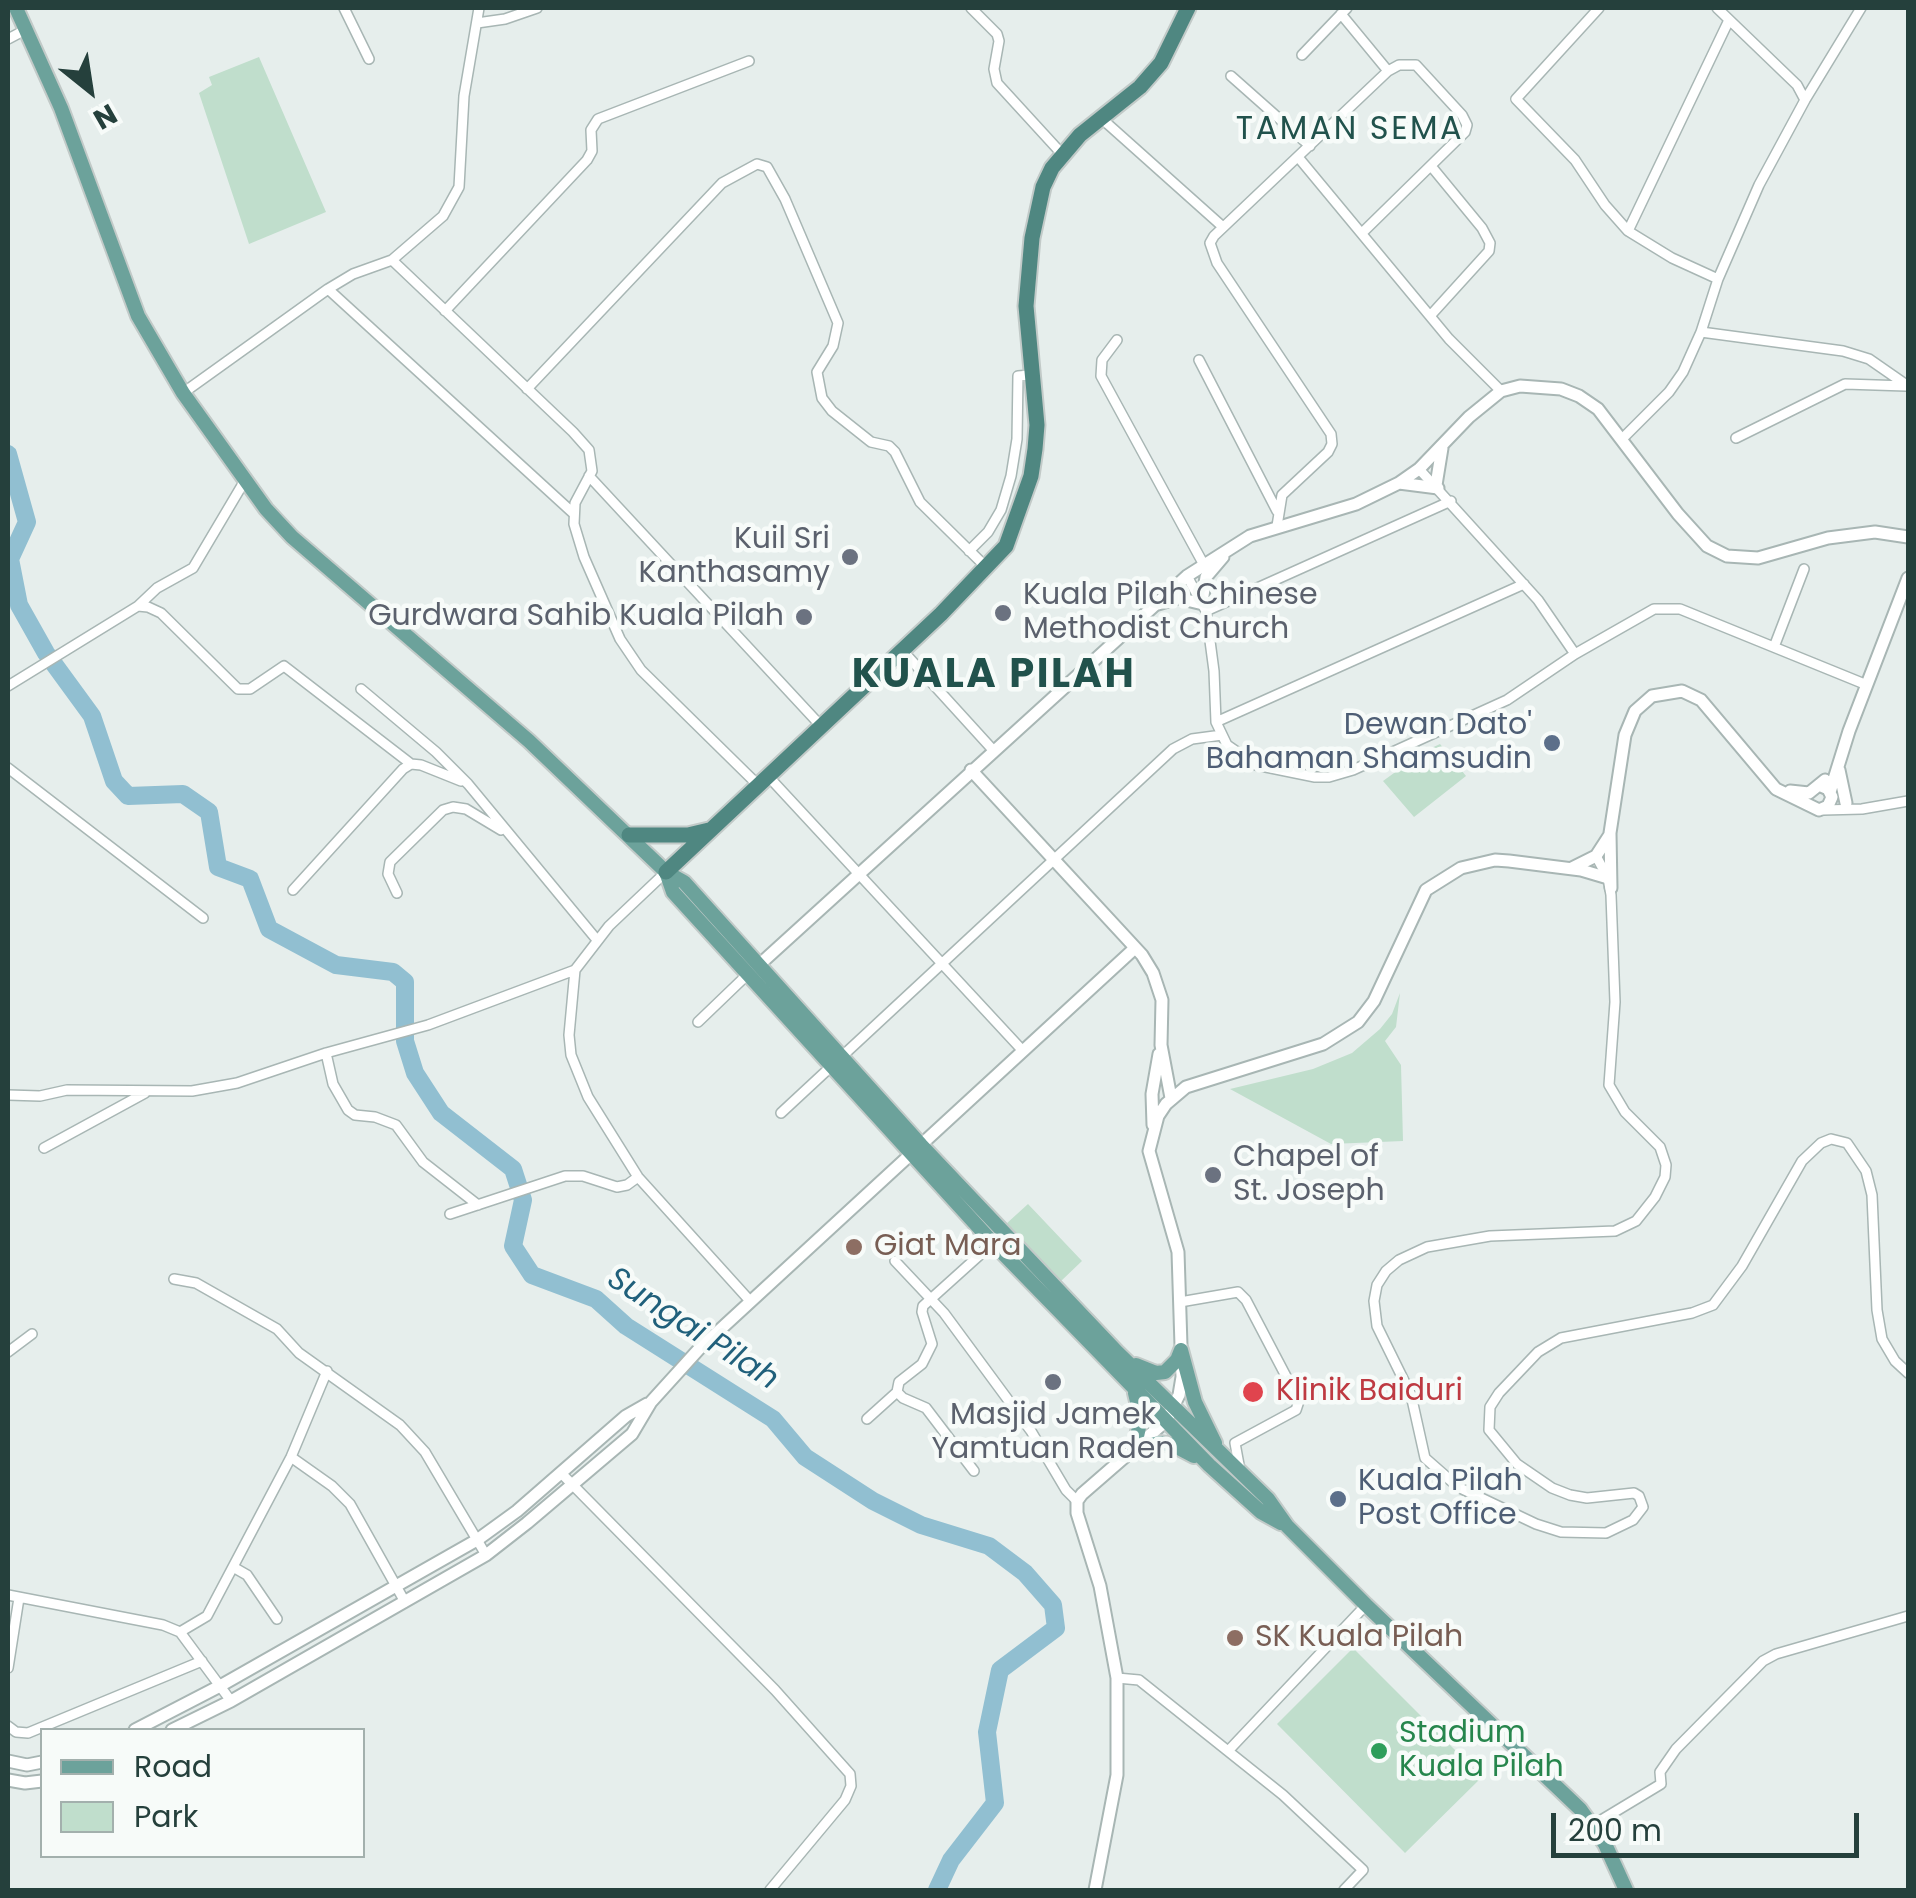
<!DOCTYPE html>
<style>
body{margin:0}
#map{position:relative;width:1916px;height:1898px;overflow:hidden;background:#e6eeec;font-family:Poppins,sans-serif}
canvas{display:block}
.frame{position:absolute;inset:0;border:10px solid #25403c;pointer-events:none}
.legend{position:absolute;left:40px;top:1728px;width:325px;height:130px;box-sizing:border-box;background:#f7fbf9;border:2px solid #a3b0ad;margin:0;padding:12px 18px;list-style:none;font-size:30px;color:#25403c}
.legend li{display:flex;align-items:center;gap:20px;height:50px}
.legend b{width:50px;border:2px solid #a3b0ad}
.north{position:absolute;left:40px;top:40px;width:100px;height:100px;-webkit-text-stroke:8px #f7fbf9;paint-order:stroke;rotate:150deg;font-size:28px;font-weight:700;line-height:40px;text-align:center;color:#25403c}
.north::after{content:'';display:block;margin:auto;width:35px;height:45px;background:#25403c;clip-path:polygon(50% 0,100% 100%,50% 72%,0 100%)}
.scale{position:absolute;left:1551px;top:1813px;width:308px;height:45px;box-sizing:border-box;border:5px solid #25403c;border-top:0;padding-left:12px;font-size:30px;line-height:35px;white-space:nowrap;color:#25403c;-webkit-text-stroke:8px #f7fbf9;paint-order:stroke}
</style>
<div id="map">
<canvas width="1916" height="1898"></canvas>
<div class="frame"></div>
<ul class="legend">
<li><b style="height:12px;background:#6ca29b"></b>Road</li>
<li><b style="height:28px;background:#c0decc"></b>Park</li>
</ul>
<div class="north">N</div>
<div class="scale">200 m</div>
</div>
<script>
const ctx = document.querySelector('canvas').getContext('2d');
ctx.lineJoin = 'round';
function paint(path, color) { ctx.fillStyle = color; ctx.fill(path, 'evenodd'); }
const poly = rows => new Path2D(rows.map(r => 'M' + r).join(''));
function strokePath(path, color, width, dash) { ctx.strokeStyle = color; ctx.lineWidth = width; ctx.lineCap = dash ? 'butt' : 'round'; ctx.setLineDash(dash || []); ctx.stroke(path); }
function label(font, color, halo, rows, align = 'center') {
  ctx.font = font + ' Poppins,sans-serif'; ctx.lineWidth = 9; ctx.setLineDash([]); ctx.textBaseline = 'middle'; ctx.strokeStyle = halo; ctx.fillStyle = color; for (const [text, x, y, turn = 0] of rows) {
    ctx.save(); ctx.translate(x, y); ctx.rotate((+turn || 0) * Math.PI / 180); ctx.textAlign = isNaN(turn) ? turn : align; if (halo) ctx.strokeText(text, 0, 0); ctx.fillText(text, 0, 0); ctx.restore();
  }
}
paint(poly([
 [259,57,326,212,249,244,199,93,212,85,209,77],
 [1440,744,1466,776,1414,817,1383,781,1423,752],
 [1400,993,1396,1027,1385,1041,1401,1065,1403,1141,1331,1144,1230,1089,1313,1069,1352,1053,1380,1029,1392,1014],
 [1028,1204,1082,1261,1060,1282,1006,1224],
 [1353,1648,1482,1777,1405,1853,1277,1724]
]), '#c0decc');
strokePath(poly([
 [8,454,27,522,10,559,19,605,46,653,92,716,114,781,128,796,183,794,209,812,218,867,250,879,269,929,336,965,393,972,405,982,405,1041,415,1073,441,1113,513,1169,523,1200,513,1246,532,1275,596,1299,626,1326,773,1419,805,1457,873,1501,921,1525,989,1546,1025,1573,1053,1605,1056,1628,1000,1670,987,1732,995,1803,951,1860,937,1890]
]), '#91bfd1', 18);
const minor = poly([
 [344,8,369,59],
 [971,8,997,34,999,41,994,69,997,83,1062,154],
 [1599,8,1516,99,1575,160,1605,205,1628,231],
 [1341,14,1388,71],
 [477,23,505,19,537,8],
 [8,39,27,29],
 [1302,55,1347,8],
 [1231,76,1310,146],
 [1805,100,1861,8],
 [1101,118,1223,227],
 [1298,157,1449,339,1501,391],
 [392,260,573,432,589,450,592,471,575,503,574,524,584,557,620,639,641,670,758,785],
 [1718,279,1672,258,1628,231,1729,20],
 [328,289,573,513],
 [445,311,587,160,592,151,591,130,598,119,749,61],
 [1430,316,1489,251,1490,243,1482,228,1431,166],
 [1701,332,1843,351,1869,359,1905,384],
 [1117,340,1102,360,1101,376,1204,565],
 [1199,360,1277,511],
 [527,389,722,183,757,164,767,167,785,199,838,323,833,346,817,372,822,398,832,411,871,442,889,446,895,452,920,502,987,568],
 [183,393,328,289,353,274,392,260,443,216,459,187,464,96,479,8],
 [1623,438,1669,392,1683,372,1701,332,1718,279,1759,185,1805,100,1797,85,1717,8],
 [1736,438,1845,384,1906,386],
 [1419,469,1538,600,1575,654],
 [589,476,821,726],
 [1277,526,1282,495,1328,452,1332,444,1331,434,1217,263,1210,243,1214,236,1388,71,1399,65,1416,65,1462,115,1467,125,1465,132,1363,232],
 [969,551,988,532,1001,510,1011,476,1017,439,1018,376,1030,375],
 [1187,576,1206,611,1214,671,1216,722,1227,745,1256,765,1315,777,1329,777,1353,770,1507,700,1575,654,1654,609,1680,609,1867,685],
 [138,606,157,588,193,568,244,482],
 [1206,611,1451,501],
 [1774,647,1804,569],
 [902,650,993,750],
 [8,686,138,606,148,607,161,613,238,689,250,689,284,666,411,764],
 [361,689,436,752,468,784,597,940],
 [1216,722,1524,584],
 [8,768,203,918],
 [768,776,1023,1051],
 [1823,810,1862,809,1908,801],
 [1596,856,1608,878,1611,895,1615,1002,1609,1085,1625,1112,1660,1147,1666,1165,1665,1177,1655,1197,1636,1221,1615,1231,1490,1236,1427,1247,1399,1260,1386,1271,1377,1285,1374,1301,1377,1326,1411,1395,1425,1458,1458,1487,1536,1524,1561,1532,1606,1533,1633,1520,1643,1507,1639,1496,1634,1493,1587,1498,1570,1495,1552,1488,1517,1464,1489,1430,1490,1407,1499,1393,1538,1352,1561,1338,1692,1313,1713,1305,1742,1266,1802,1161,1821,1143,1831,1139,1847,1143,1866,1171,1872,1195,1877,1310,1882,1339,1895,1361,1908,1373],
 [666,872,609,926,575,970,569,1035,571,1055,588,1097,638,1177,751,1302],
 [293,890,403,769,411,764,421,765,461,781],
 [397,893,388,874,390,862,443,810,453,807,466,809,501,830],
 [698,1022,749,973],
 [326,1053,333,1084,348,1110,355,1115,375,1117,396,1125,423,1162,478,1205],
 [8,1095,40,1096,67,1090,192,1091,237,1083,326,1053,428,1025,575,970],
 [781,1113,1173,749,1192,739,1222,735],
 [44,1148,145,1093],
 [450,1214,565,1176,583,1176,617,1187,627,1185,638,1177],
 [895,1261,944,1313,1031,1431,1066,1490,1077,1501],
 [174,1279,196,1283,277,1329,299,1353,400,1425,425,1452,486,1555],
 [1180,1302,1238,1292,1246,1300,1299,1401,1296,1410,1235,1443,1240,1470],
 [8,1352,32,1334],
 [867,1419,897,1392],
 [291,1457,332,1486,350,1504,405,1602],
 [974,1471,926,1408,903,1398,897,1392,899,1382,922,1364,932,1344,922,1312,923,1306,993,1243],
 [561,1473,775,1690,850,1774,851,1786,845,1800,770,1890],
 [233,1567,247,1575,277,1619],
 [8,1595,163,1625,180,1632,231,1701],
 [180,1632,207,1616,291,1457,327,1371],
 [8,1668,19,1598],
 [1117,1678,1139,1680,1283,1795,1363,1870,1344,1890],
 [8,1726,16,1732,28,1733,202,1661],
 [1229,1750,1366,1605],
 [1593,1825,1661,1784,1660,1772,1676,1749,1763,1661,1776,1654,1908,1616]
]);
const tertiary = poly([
 [1399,483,1438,488],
 [1436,485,1442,448],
 [1202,602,1206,577,1223,557],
 [1158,604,1178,598,1203,604],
 [971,770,1142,955,1153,973,1162,1000,1161,1045,1171,1098],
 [1839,770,1846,803],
 [1790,791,1809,793,1825,780],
 [1830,792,1849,731,1908,578],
 [1572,868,1596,856,1609,836],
 [1611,888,1610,833,1625,735,1635,711,1652,696,1682,691,1701,700,1776,789,1819,810,1828,806,1832,797,1828,789,1821,786],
 [759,965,1187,576,1250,536,1356,504,1399,483,1419,469,1469,417,1501,391,1520,386,1561,389,1579,396,1598,409,1678,514,1707,546,1727,556,1758,558,1828,538,1875,532,1908,537],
 [1153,1125,1152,1094,1159,1054],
 [135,1730,220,1686,477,1540,517,1511,626,1416,647,1404],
 [172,1730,231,1701,486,1555,527,1523,632,1434,651,1402,699,1349,1135,948],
 [8,1761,27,1765,42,1762],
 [8,1780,25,1783,42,1781],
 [1095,1890,1117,1775,1117,1678,1100,1586,1077,1513,1077,1501,1082,1494,1166,1421,1179,1395,1182,1377,1178,1252,1149,1151,1158,1116,1166,1104,1186,1087,1323,1044,1358,1022,1374,1001,1426,890,1461,868,1495,860,1509,861,1581,870,1608,878]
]);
const primary = poly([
 [16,8,61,108,138,316,183,393,266,509,292,537,529,741,666,872,684,882,921,1145,1117,1352,1268,1499,1287,1526,1366,1605,1580,1809,1605,1844,1626,1890],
 [666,872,673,892,993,1243,1209,1465,1261,1512,1281,1523],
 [1181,1350,1195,1402,1215,1443],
 [1136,1365,1156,1373,1165,1372,1177,1360,1181,1350],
 [1134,1450,1159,1443,1173,1445,1194,1456],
 [1134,1450,1141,1418,1135,1393]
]);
const trunk = poly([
 [629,835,688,835,709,830],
 [666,872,941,614,1006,546,1031,476,1035,449,1037,425,1026,306,1032,238,1043,187,1052,168,1080,135,1140,87,1161,63,1188,8]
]);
strokePath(minor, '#a8b6b4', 12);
strokePath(tertiary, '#a8b6b4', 15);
strokePath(primary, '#c2cac8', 18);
strokePath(trunk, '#c2cac8', 19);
strokePath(minor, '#fff', 9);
strokePath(tertiary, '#fff', 11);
strokePath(primary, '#6ca29b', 14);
strokePath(trunk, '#4f8781', 15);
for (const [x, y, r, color] of [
 [850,557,10,"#6b7280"],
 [1003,613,10,"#6b7280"],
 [804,617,10,"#6b7280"],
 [1552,743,10,"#5c6f8a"],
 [1213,1175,10,"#6b7280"],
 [854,1247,10,"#8d6e63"],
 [1053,1382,10,"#6b7280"],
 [1253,1392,12,"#e0444e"],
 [1338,1499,10,"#5c6f8a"],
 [1235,1638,10,"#8d6e63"],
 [1379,1751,10,"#2e9e5b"]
]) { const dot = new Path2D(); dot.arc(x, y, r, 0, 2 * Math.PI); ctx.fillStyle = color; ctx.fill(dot); strokePath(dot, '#f7fbf9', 4); }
label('30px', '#5b616d', '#f7fbf9', [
 ["Kuil Sri",830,540],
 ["Kanthasamy",830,574],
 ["Kuala Pilah Chinese",1023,596,"left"],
 ["Methodist Church",1023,630,"left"],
 ["Gurdwara Sahib Kuala Pilah",784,617],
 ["Chapel of",1233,1158,"left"],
 ["St. Joseph",1233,1192,"left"],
 ["Masjid Jamek",1053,1416,"center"],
 ["Yamtuan Raden",1053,1450,"center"]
], 'right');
label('30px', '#4e5e75', '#f7fbf9', [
 ["Dewan Dato'",1532,726],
 ["Bahaman Shamsudin",1532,760],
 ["Kuala Pilah",1358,1482,"left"],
 ["Post Office",1358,1516,"left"]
], 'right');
label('30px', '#785e54', '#f7fbf9', [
 ["Giat Mara",874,1247],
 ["SK Kuala Pilah",1255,1638]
], 'left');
label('30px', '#be3a42', '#f7fbf9', [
 ["Klinik Baiduri",1276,1392]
], 'left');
label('30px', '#27864d', '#f7fbf9', [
 ["Stadium",1399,1734],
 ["Kuala Pilah",1399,1768]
], 'left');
ctx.letterSpacing = '2.5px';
label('32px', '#21524c', '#f7fbf9', [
 ["TAMAN SEMA",1350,131]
]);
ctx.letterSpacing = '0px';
label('italic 32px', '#20607b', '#f7fbf9', [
 ["Sungai Pilah",692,1330,33]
]);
ctx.letterSpacing = '2.5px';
label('bold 40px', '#21524c', '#f7fbf9', [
 ["KUALA PILAH",994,677]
]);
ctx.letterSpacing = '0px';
</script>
